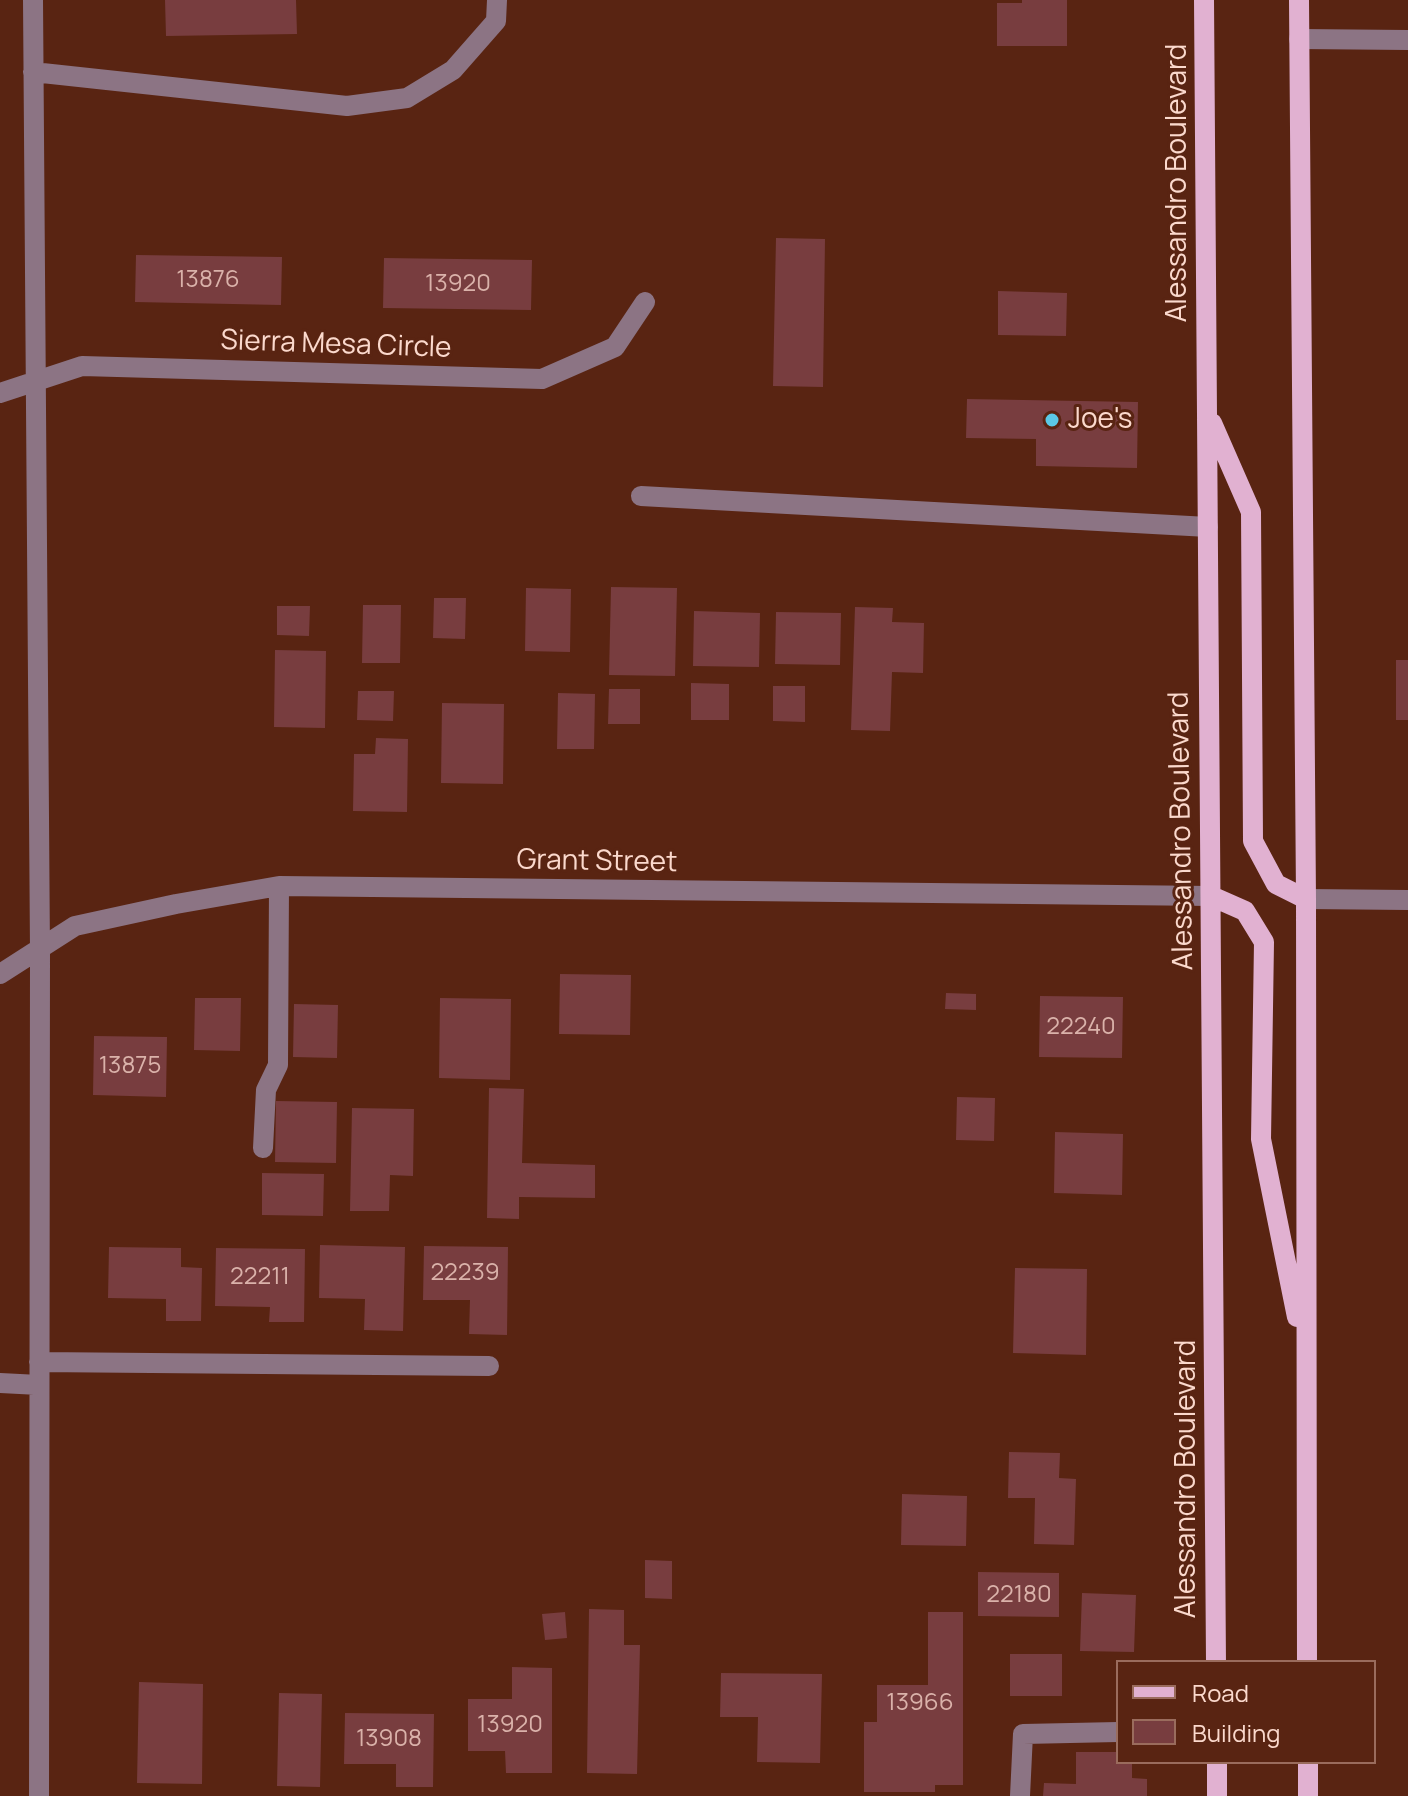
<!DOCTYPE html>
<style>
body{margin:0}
#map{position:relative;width:1408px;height:1796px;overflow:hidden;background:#592412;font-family:Manrope,sans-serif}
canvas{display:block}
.legend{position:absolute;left:1116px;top:1660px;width:260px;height:104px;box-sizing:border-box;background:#592412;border:2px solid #9a6c5d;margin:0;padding:10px 14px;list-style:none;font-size:24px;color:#fbd9cd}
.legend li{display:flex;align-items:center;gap:16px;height:40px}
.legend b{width:40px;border:2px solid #9a6c5d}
</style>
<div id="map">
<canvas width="1408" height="1796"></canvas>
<ul class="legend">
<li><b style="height:10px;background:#e1b1d1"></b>Road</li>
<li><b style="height:22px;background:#783d3f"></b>Building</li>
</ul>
</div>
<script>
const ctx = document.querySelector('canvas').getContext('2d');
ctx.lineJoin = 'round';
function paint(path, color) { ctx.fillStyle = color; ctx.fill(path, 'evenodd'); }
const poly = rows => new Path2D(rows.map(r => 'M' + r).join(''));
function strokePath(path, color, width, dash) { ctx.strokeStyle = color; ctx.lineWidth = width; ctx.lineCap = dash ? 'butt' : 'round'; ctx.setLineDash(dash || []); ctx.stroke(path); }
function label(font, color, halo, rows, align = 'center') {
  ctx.font = font + ' Manrope,sans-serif'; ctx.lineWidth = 6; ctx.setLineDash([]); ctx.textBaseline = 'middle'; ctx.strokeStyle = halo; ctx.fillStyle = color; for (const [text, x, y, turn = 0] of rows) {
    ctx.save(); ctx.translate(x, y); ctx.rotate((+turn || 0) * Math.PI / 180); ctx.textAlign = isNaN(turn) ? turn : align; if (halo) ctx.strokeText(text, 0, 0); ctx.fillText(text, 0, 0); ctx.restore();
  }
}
paint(poly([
 [165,0,296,0,297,34,166,36],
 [1022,0,1067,0,1067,46,997,46,997,3,1022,3],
 [776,238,825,239,823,387,773,386],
 [136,255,282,257,281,305,135,302],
 [384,258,532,260,531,310,383,308],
 [998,291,1067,293,1066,336,998,335],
 [967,399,1138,402,1137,468,1036,466,1036,439,966,438],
 [611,587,677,588,675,676,609,675],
 [526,588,571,589,570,652,525,651],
 [434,598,466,598,465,639,433,638],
 [363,605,401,605,400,663,362,663],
 [277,606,310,606,309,636,277,635],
 [855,607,893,608,892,622,924,623,923,673,892,672,890,731,851,730],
 [694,611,760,613,759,667,693,666],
 [776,612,841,613,840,665,775,664],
 [275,650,326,651,325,728,274,727],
 [1396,660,1408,660,1408,720,1396,720],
 [691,683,729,684,729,720,691,720],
 [773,686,805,686,805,722,773,721],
 [609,689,640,689,640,724,608,724],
 [358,691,394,691,393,721,357,720],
 [558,693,595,694,594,749,557,749],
 [442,703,504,704,503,784,441,783],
 [376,738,408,739,407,812,353,811,354,754,375,754],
 [560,974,631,975,630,1035,559,1034],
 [946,993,976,994,976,1010,945,1009],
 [1040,996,1123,997,1122,1058,1039,1057],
 [195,998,241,998,240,1051,194,1050],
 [440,998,511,999,510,1080,439,1078],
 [294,1004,338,1005,337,1058,293,1057],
 [94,1036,167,1037,166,1097,93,1095],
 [489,1088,524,1089,522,1163,595,1165,595,1198,519,1197,519,1219,487,1218],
 [957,1097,995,1098,994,1141,956,1140],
 [276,1101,337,1102,336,1163,275,1162],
 [352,1108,414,1109,413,1176,390,1175,389,1211,350,1211],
 [1055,1132,1123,1134,1122,1195,1054,1193],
 [262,1173,324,1174,323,1216,262,1215],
 [320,1245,405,1247,403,1331,364,1330,365,1299,319,1298],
 [424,1246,508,1247,507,1335,469,1334,470,1300,423,1300],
 [109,1247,181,1248,181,1267,202,1268,201,1321,166,1321,166,1299,108,1298],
 [216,1248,305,1249,304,1322,269,1322,270,1307,215,1306],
 [1015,1268,1087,1269,1086,1355,1013,1353],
 [1009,1452,1060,1453,1059,1478,1076,1479,1074,1545,1034,1544,1035,1498,1008,1498],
 [902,1494,967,1496,966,1546,901,1545],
 [645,1560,672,1561,672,1599,645,1598],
 [978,1572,1059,1573,1059,1617,978,1616],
 [1082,1593,1136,1595,1134,1652,1080,1651],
 [589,1609,624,1610,624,1645,640,1645,637,1774,587,1773],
 [565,1612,567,1638,545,1640,542,1614],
 [928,1612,963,1612,963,1785,935,1785,935,1792,864,1792,864,1722,877,1722,877,1685,928,1685],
 [1010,1654,1062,1654,1062,1696,1010,1696],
 [512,1667,552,1668,552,1773,506,1773,505,1751,468,1751,468,1699,512,1699],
 [721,1673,822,1674,820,1763,757,1762,758,1717,720,1717],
 [139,1682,203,1684,202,1784,137,1783],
 [279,1693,322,1694,320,1787,277,1786],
 [345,1713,434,1714,433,1787,396,1787,396,1764,344,1764],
 [1076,1752,1118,1752,1118,1762,1132,1762,1132,1778,1147,1779,1147,1796,1043,1796,1044,1783,1076,1784]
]), '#783d3f');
strokePath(poly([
 [33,0,40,951,39,1796],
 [1299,39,1408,40],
 [33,72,347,106,407,98,453,70,496,21,497,0],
 [0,393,82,366,542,379,615,347,645,302],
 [641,496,1208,527],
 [1306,899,1408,900],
 [0,974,75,926,176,904,279,886,1211,896],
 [263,1148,266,1090,278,1065,279,886],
 [39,1362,489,1366],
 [0,1383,39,1385],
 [1020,1796,1023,1734,1118,1732]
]), '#8c7484', 20);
strokePath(poly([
 [1204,0,1216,1662],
 [1299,0,1306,899,1307,1662],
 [1212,423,1251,512,1253,841,1276,884,1306,899],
 [1211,896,1245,911,1264,942,1261,1139,1297,1317],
 [1217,1762,1217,1796],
 [1308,1762,1308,1796]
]), '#e1b1d1', 20);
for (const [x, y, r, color] of [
 [1052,420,8,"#5bc8e6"]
]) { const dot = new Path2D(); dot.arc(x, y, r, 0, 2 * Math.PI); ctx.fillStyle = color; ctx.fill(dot); strokePath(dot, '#592412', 3); }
label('24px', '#dab2aa', null, [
 ["13876",208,280],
 ["13920",458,284],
 ["22240",1081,1027],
 ["13875",130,1066],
 ["22239",465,1273],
 ["22211",260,1277],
 ["22180",1019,1595],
 ["13966",920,1703],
 ["13920",510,1725],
 ["13908",389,1739]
]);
label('28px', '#fbd9cd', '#592412', [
 ["Alessandro Boulevard",1178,183,-90],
 ["Sierra Mesa Circle",336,345,2],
 ["Alessandro Boulevard",1182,831,-91],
 ["Grant Street",597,862,1],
 ["Alessandro Boulevard",1187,1479,-90]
]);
label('28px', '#fbd9cd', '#592412', [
 ["Joe's",1068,420]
], 'left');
</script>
